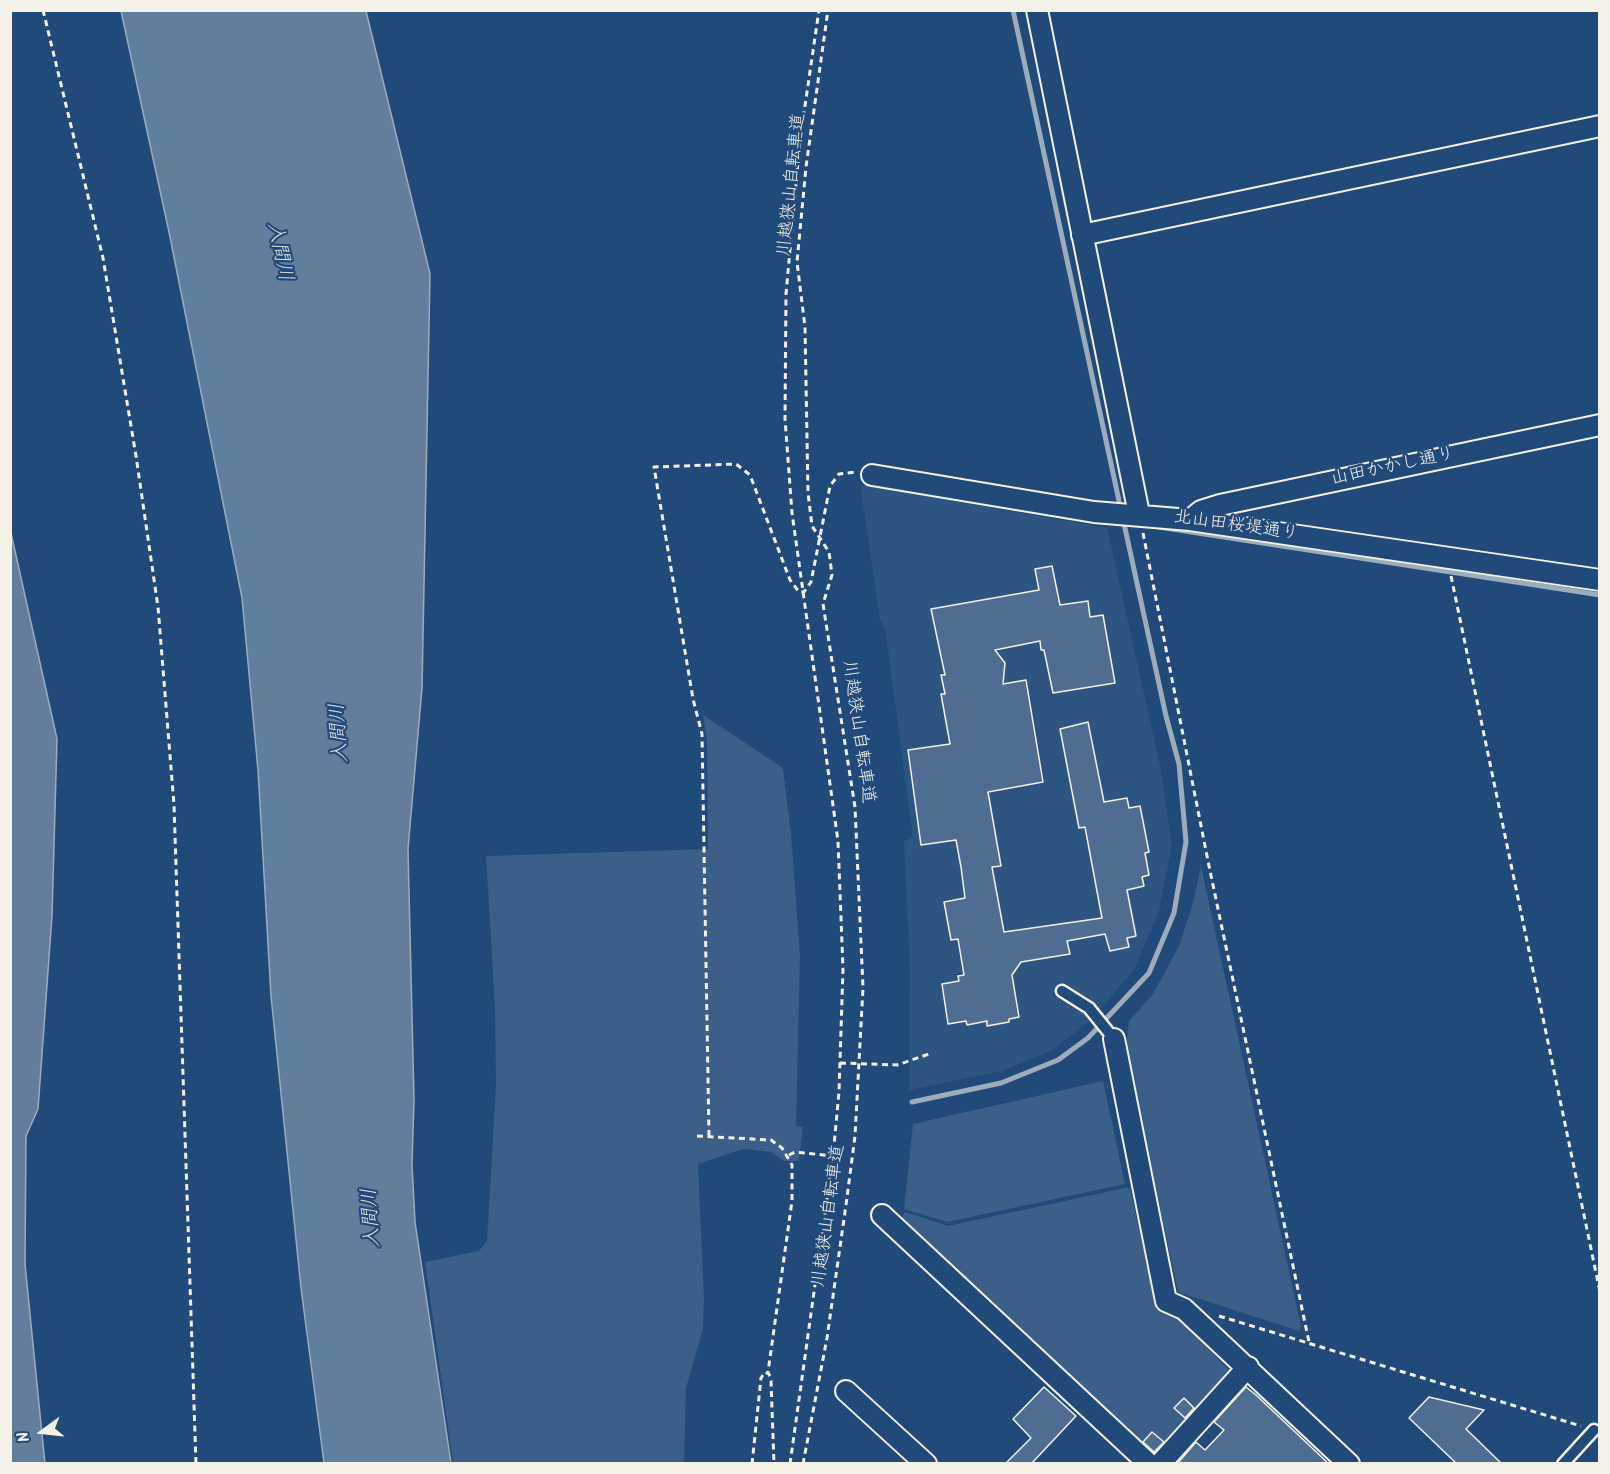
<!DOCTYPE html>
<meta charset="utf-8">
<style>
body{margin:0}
#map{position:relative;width:1610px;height:1474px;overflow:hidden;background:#1f4a7a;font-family:Kalam,sans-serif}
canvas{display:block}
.frame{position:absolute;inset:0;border:12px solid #f4f1e8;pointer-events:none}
.north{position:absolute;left:12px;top:1402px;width:60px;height:60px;-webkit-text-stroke:4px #1f4a7a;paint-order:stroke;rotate:255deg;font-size:16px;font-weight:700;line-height:24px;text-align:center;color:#f4f1e8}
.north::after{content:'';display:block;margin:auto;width:21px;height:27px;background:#f4f1e8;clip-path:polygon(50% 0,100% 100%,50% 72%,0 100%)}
</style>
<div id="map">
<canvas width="1610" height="1474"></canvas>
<div class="frame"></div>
<div class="north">N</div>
</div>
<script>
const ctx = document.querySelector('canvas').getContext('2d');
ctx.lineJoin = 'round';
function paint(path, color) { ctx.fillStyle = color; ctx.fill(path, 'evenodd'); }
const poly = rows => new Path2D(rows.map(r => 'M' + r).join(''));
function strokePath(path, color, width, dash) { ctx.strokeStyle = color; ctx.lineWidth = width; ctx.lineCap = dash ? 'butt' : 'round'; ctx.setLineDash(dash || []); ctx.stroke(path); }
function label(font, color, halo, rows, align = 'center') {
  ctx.font = font + ' Kalam,"Klee One",sans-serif'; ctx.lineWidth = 4.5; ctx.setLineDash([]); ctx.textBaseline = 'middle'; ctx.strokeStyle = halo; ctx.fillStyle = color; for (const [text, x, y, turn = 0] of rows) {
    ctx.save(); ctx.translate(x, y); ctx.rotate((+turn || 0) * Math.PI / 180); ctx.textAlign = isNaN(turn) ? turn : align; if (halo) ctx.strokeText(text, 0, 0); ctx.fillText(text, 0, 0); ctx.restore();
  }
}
paint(poly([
 [860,484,1107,528,1160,765,1172,845,1159,911,1135,968,1095,1016,1053,1050,1002,1071,909,1090,910,969,904,841,913,838,886,634,880,619]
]), '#2d5581');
paint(poly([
 [703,715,783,768,791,833,800,956,796,1126,803,1127,799,1161,784,1161,771,1152,743,1149,698,1164,704,1297,703,1329,686,1388,684,1463,453,1463,425,1262,479,1251,487,1241,496,1085,495,1007,486,856,708,849,707,741],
 [1201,866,1301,1327,1299,1331,1178,1292,1126,1048,1129,1021,1153,994,1179,946,1193,903],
 [1103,1081,1125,1184,947,1222,904,1209,913,1124],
 [1130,1187,1156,1310,1172,1313,1231,1372,1157,1457,1151,1457,900,1222,905,1212,948,1226]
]), '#3a5f88');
const water = poly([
 [121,11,366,11,430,274,422,688,408,849,414,1100,412,1164,415,1222,451,1463,324,1463,301,1288,271,996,258,770,242,598,169,232,121,11],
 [11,533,57,739,52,916,38,1109,26,1136,25,1264,45,1464,10,1463,11,533]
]);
paint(water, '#627e9d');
strokePath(water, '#9cacbb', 1.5);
strokePath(poly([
 [1013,10,1121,510],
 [1159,527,1600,595],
 [912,1102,1001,1083,1058,1060,1088,1038,1149,973,1174,913,1186,842,1179,764,1166,716,1123,519]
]), '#9cacbb', 5);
const building = poly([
 [1052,566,1060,605,1088,601,1090,617,1103,615,1115,683,1053,693,1044,650,1041,650,1040,641,995,650,1005,663,1003,684,1026,680,1043,782,988,792,1001,866,992,867,1004,932,1102,918,1085,827,1079,828,1060,729,1088,722,1104,802,1127,798,1129,808,1140,806,1149,852,1145,853,1149,875,1142,877,1144,886,1127,890,1136,936,1127,938,1129,947,1110,951,1105,934,1067,941,1070,954,1021,962,1012,975,1019,1017,1009,1019,1009,1022,987,1026,987,1021,967,1025,966,1021,948,1024,942,984,959,981,958,976,964,975,958,939,951,940,944,902,965,898,961,867,956,840,921,845,908,750,950,744,941,694,945,694,941,675,945,675,931,609,1039,590,1035,569,1052,566],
 [1044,1387,1076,1416,1031,1464,1005,1464,1031,1438,1013,1419,1044,1387],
 [1246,1387,1256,1395,1329,1464,1177,1464,1196,1442,1205,1450,1224,1430,1214,1422,1246,1387],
 [1429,1397,1484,1410,1466,1429,1502,1464,1457,1464,1409,1418,1429,1397],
 [1184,1398,1194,1408,1185,1418,1174,1408,1184,1398],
 [1152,1432,1164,1442,1154,1452,1143,1442,1152,1432]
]);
paint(building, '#4d6e92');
strokePath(building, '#f4f1e8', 1.5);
const lane = poly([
 [1062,991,1089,1008,1114,1039],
 [1563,1464,1594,1430]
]);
const street = poly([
 [1037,10,1139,514],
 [1082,235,1600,126],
 [872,475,1094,512,1190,520,1600,580],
 [1190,520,1201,511,1220,505,1600,425],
 [1114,1039,1166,1301,1184,1309,1349,1464],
 [882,1215,1149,1464],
 [846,1391,926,1464],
 [1160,1464,1248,1367]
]);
strokePath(lane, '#f4f1e8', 15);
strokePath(street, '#f4f1e8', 24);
strokePath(poly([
 [43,10,103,258,136,456,158,607,174,805,196,1464],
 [1143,533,1209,866,1309,1342],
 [1451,576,1600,1292],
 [840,1063,897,1065,929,1054],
 [697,1136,771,1140,782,1148,792,1165,792,1201,768,1372],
 [709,1136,702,734,693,699,654,467,736,464,750,475,790,580,799,592,804,592,811,582,830,486,839,474,855,472],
 [789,1155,795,1152,833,1156],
 [1219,1316,1581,1426],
 [752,1464,761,1378,765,1372,769,1374,771,1381,774,1464],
 [790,1464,833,1156,839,1092,843,969,838,841,792,513,785,419,786,294,800,140,819,10],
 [803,1464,827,1338,846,1205,855,1136,863,988,855,807,823,604,832,575,829,552,812,526,808,493,805,327,797,262,806,167,828,10]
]), '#f4f1e8', 3, [6, 4.5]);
strokePath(lane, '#1f4a7a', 10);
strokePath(street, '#1f4a7a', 20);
label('18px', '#f4f1e8', '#1f4a7a', [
 ["川越狭山自転車道",793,185,-84],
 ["山田かかし通り",1393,468,-12],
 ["北山田桜堤通り",1236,527,8],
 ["川越狭山自転車道",857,732,82],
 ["川越狭山自転車道",830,1216,-82]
]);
label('italic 20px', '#dee0dd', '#1f4a7a', [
 ["入間川",278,252,78],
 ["入間川",341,733,-94],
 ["入間川",373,1218,-94]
]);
</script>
